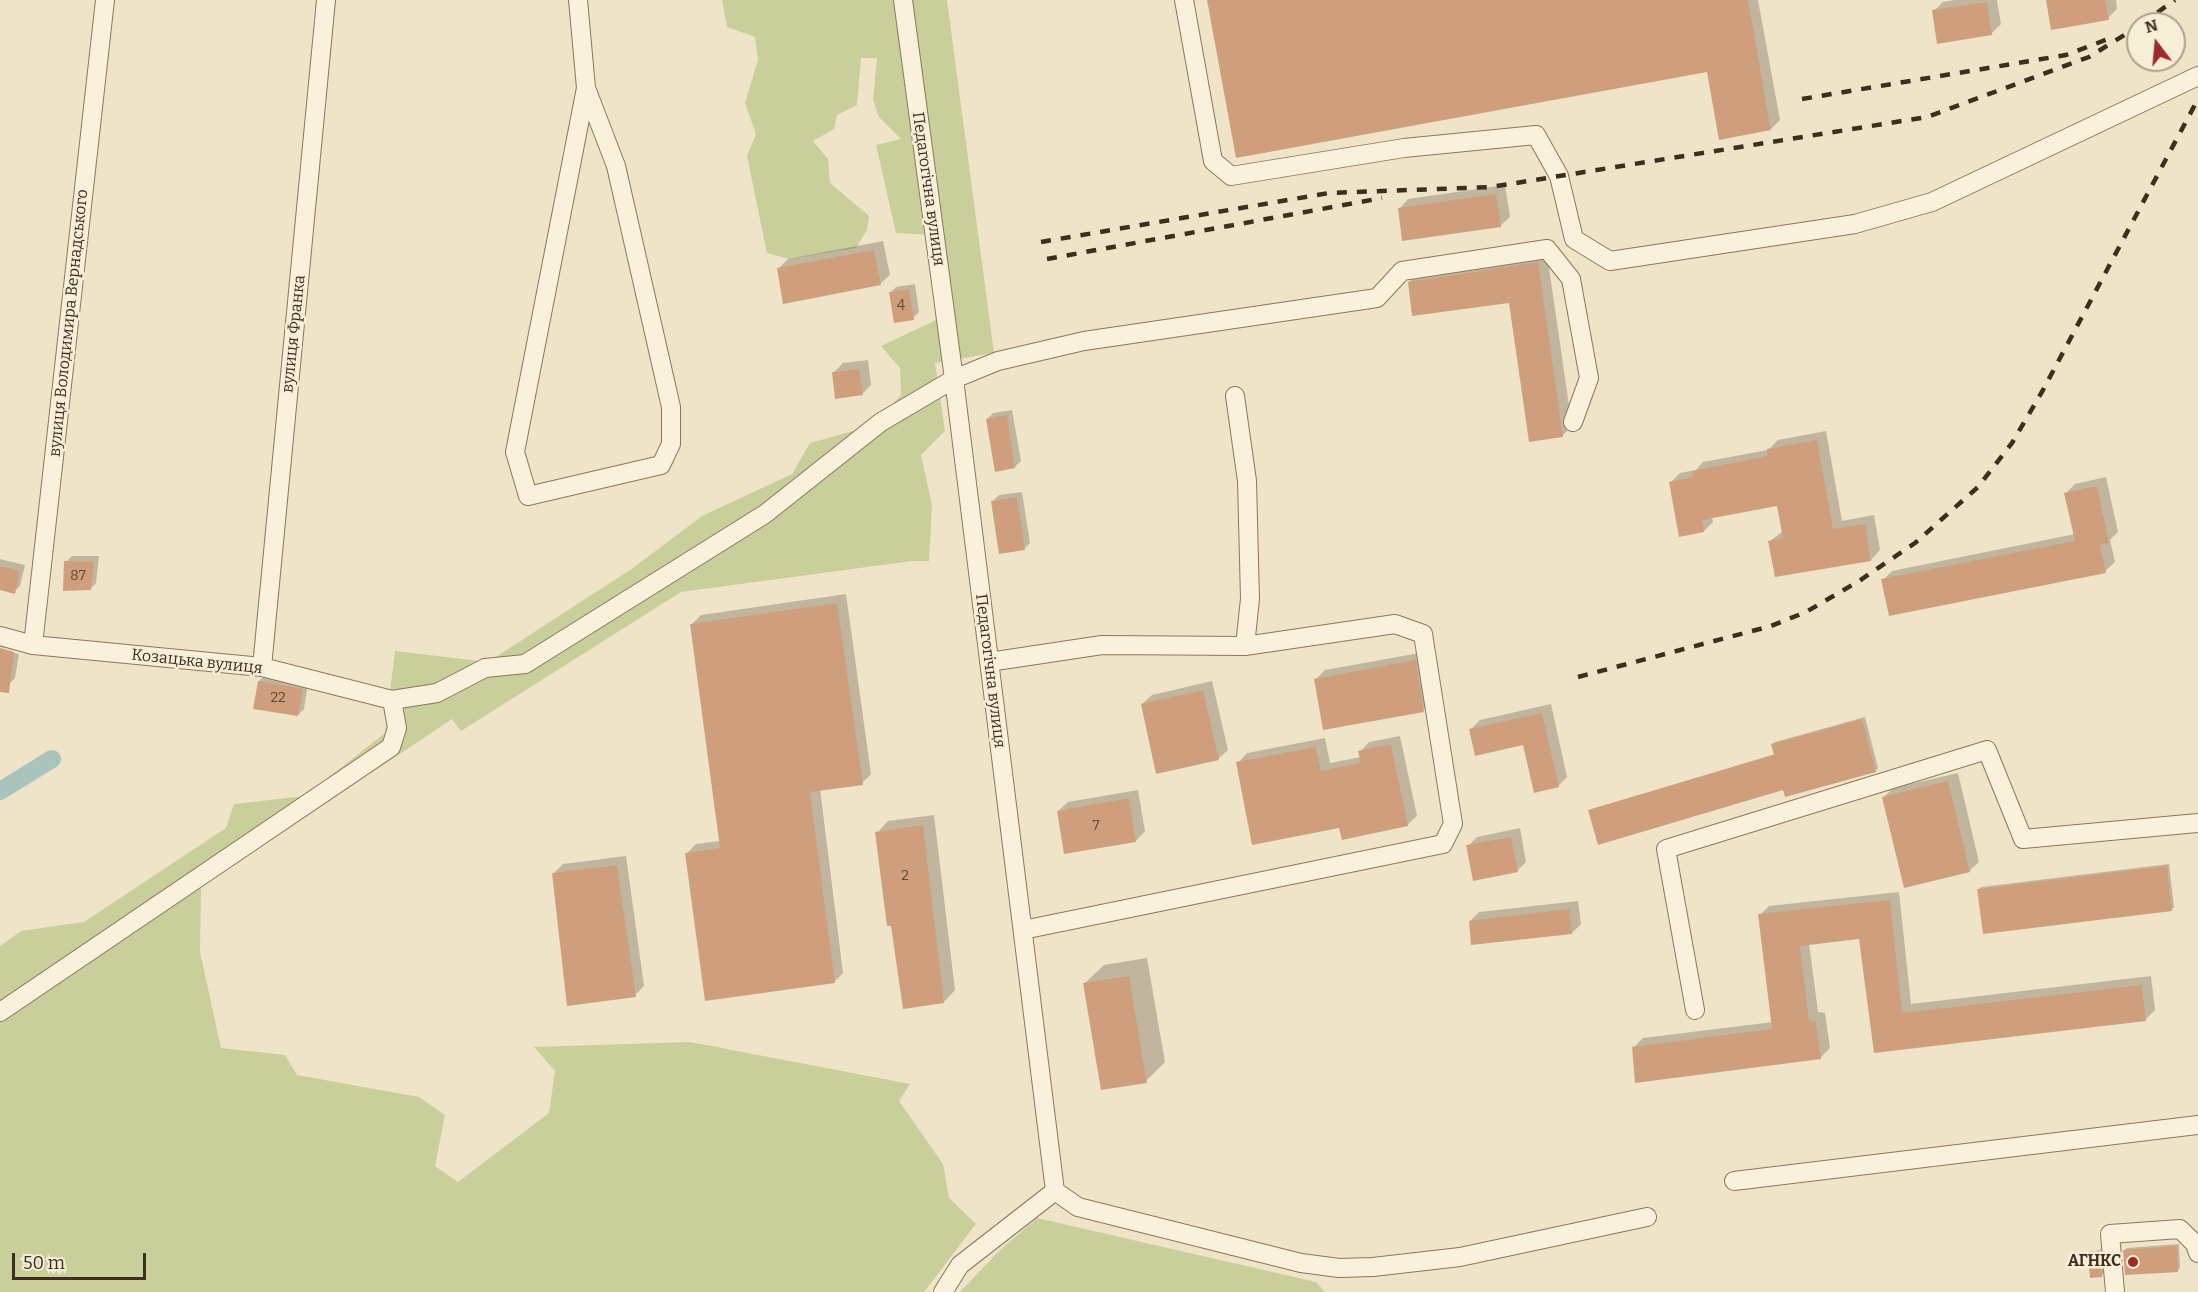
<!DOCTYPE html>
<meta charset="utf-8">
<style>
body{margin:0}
#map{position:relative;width:2198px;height:1292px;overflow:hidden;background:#f0e4c8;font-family:Bitter,serif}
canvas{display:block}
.north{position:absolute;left:2126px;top:12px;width:60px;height:60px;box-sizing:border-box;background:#f7eed8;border:2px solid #ada18e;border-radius:50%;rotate:344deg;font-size:16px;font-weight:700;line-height:24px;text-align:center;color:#3d2e20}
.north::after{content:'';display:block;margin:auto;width:21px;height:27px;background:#9e2a2b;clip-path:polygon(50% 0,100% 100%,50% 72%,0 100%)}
.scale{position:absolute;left:12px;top:1253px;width:134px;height:27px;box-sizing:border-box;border:3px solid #3d2e20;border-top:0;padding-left:8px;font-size:18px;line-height:21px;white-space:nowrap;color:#3d2e20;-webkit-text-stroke:4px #f7eed8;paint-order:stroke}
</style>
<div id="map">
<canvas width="2198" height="1292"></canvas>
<div class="north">N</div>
<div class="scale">50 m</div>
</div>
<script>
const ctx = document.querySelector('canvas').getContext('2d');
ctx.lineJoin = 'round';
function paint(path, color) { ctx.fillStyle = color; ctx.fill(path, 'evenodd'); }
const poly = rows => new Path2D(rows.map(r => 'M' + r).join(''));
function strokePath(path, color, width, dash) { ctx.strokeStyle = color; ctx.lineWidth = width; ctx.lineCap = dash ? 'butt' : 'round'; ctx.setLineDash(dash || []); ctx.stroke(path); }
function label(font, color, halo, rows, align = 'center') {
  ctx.font = font + ' Bitter,serif'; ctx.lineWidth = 5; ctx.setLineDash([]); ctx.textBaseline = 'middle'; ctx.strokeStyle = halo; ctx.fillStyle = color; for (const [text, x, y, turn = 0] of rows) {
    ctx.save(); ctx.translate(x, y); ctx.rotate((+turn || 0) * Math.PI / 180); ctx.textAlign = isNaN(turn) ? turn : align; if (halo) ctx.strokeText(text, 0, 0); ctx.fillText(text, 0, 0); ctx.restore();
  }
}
paint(poly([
 [722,0,898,0,931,235,896,233,876,145,901,139,879,117,873,100,877,58,861,58,857,105,837,115,834,129,813,141,828,159,830,183,869,216,867,230,856,248,789,259,767,253,747,156,756,134,745,103,758,60,755,37,727,27],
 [911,0,947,0,994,353,935,363,945,431,921,455,932,505,929,561,912,561,681,592,461,731,452,719,201,887,200,952,221,1048,285,1055,297,1075,419,1097,445,1115,435,1166,458,1182,549,1113,555,1071,534,1047,690,1042,910,1084,899,1101,943,1164,949,1198,976,1224,924,1292,0,1292,0,946,21,931,84,922,226,828,234,804,305,796,385,733,395,651,488,662,633,568,702,516,792,474,810,443,871,426,901,395,900,368,881,346,932,322,954,307],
 [1037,1218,1316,1282,1325,1292,960,1292,998,1252]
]), '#c9cf9b');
paint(poly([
 [1208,0,1758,0,1780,120,1771,129,1708,71],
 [1954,0,1997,0,2001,24,1991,34,1934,11,1943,2],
 [2047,0,2116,0,2117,9,2108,18],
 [1505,185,1510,217,1500,226,1399,209,1408,199],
 [883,241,890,275,880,284,778,269,788,259],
 [1547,254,1572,426,1562,436,1510,302,1409,282,1419,273],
 [915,284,919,312,913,318,890,293,896,287],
 [868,360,871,385,862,394,834,372,843,363],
 [1012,410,1021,461,1015,467,987,419,993,413],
 [1826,431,1842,521,1874,515,1880,550,1871,560,1770,541,1783,531,1778,504,1712,517,1713,522,1704,531,1671,482,1680,473,1696,470,1703,462,1768,450,1778,440],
 [2106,477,2118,532,2110,540,2115,562,2105,571,1883,580,1892,571,2075,534,2066,493,2075,484],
 [1022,492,1030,543,1024,549,993,501,999,495],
 [72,556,99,556,96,583,90,589,66,562],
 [0,559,25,565,20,586,14,592,0,589],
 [846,594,871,774,862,783,820,789,843,973,834,982,687,853,696,844,720,841,692,624,701,615],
 [0,642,20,646,19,651,0,647],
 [0,650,19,654,15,678,9,684,0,682],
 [1425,652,1432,701,1423,710,1316,679,1325,670],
 [265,675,308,683,304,709,298,715,259,681],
 [1212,681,1228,750,1218,759,1142,704,1152,695],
 [1551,704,1567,777,1558,786,1524,743,1470,730,1480,720],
 [1865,717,1878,768,1876,770,1786,795,1785,788,1589,810,1775,754,1773,744,1775,742],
 [1400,736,1417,816,1407,825,1341,826,1238,763,1247,753,1325,738,1330,763,1361,757,1360,752,1369,742],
 [1958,773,1979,862,1969,871,1883,798,1893,788],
 [1138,790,1145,831,1136,841,1058,811,1068,802],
 [934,815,955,990,944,1002,877,833,888,821],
 [1520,828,1526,862,1517,871,1468,846,1477,837],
 [626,856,644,986,635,995,553,874,563,864],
 [2169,864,2174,907,2172,910,1979,890,1981,887],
 [1899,892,1911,1004,2151,976,2155,1010,2145,1020,1875,1052,1860,937,1809,943,1818,1012,1825,1013,1830,1048,1820,1058,1634,1047,1643,1038,1773,1022,1760,915,1769,906],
 [1578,901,1581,924,1572,933,1470,921,1479,912],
 [1147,958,1165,1062,1146,1081,1085,983,1104,965],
 [2179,1244,2180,1268,2178,1270,2124,1250,2127,1248],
 [2102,1249,2104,1273,2102,1276,2090,1253]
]), '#0003');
strokePath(poly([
 [0,791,52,759]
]), '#a9c4bc', 18);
paint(poly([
 [1207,0,1748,0,1771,130,1719,140,1707,72,1236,158],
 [2046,0,2105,0,2109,20,2051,30],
 [1987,2,1992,35,1937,44,1932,10],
 [1496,194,1501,227,1402,241,1398,208],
 [874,250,881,285,783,304,777,268],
 [1538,262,1563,437,1529,442,1509,303,1412,316,1408,282],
 [909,289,914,320,894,323,889,292],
 [859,369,863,395,835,399,832,372],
 [1007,415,1015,468,995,472,986,419],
 [1817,440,1833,529,1865,524,1871,561,1775,577,1768,541,1783,538,1777,506,1702,520,1704,532,1679,537,1669,482,1693,477,1692,471,1768,456,1767,449],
 [2097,486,2109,543,2100,545,2106,573,1889,616,1881,579,2075,541,2064,493],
 [1017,497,1025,550,999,554,991,501],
 [64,561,94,562,91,590,63,591],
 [0,566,20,571,15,594,0,590],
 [837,603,863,785,810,792,835,983,705,1001,685,853,720,848,690,624],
 [0,648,14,652,9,693,0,692],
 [1416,660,1424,712,1323,730,1314,679],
 [258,681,303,689,298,716,253,709],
 [1203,690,1219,760,1156,774,1141,704],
 [1542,713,1559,787,1534,793,1523,745,1475,756,1469,729],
 [1862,719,1876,772,1785,797,1783,790,1598,845,1588,810,1774,755,1771,744],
 [1391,744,1408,826,1342,840,1339,828,1252,845,1236,762,1316,747,1321,771,1361,763,1358,751],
 [1948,781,1970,872,1904,888,1882,797],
 [1129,798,1136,842,1064,854,1057,811],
 [923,825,944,1003,903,1009,891,926,887,926,875,832],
 [1511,837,1518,872,1473,881,1466,845],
 [617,865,636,997,567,1006,552,873],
 [2167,866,2172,911,1983,934,1977,889],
 [1890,900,1902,1013,2142,985,2146,1021,1874,1053,1859,939,1800,946,1809,1021,1816,1022,1821,1059,1635,1083,1632,1047,1772,1029,1758,914],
 [1569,909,1572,934,1471,945,1469,921],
 [1129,976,1147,1083,1101,1090,1083,983],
 [2177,1246,2178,1272,2125,1275,2123,1250],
 [2100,1251,2102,1277,2090,1278,2088,1252]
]), '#cf9f7d');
const minor = poly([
 [578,0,586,88,616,166,671,407,671,444,661,465,528,496,515,452,586,88],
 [903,0,954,379,1055,1191,960,1265,943,1292],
 [1184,0,1213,161,1231,176,1404,148,1536,135,1559,176,1574,239,1610,261,1855,224,1932,202,2198,76],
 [1235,396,1247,481,1250,599,1245,646],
 [0,636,33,645,262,667,392,700,437,693,485,668,525,664,765,514,881,422,954,379,998,361,1084,341,1377,298,1402,271,1547,249,1571,279,1589,378,1573,422],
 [33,645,105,0],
 [989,662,1102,645,1245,646,1395,624,1423,634,1453,824,1443,844,1023,930],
 [262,667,326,0],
 [1695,1010,1666,849,1987,750,2023,839,2198,823],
 [0,1012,391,747,397,728,392,700],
 [1734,1181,2198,1125],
 [1055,1191,1078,1207,1301,1263,1339,1268,1373,1267,1460,1257,1647,1217],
 [2115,1292,2110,1234,2180,1229,2195,1244,2198,1253]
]);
strokePath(minor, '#8d765c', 20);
strokePath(minor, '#faf1dc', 18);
strokePath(poly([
 [2141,24,2175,0],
 [1802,99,2066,55,2108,39],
 [1041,242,1329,193,1491,187,1927,117,2089,57,2134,29],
 [1047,259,1382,198],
 [1578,677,1771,626,1806,612,1859,581,1915,543,1978,487,2012,443,2043,390,2198,99]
]), '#3d2e20', 4.5, [10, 10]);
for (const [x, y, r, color] of [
 [2133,1262,6,"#9e2a2b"]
]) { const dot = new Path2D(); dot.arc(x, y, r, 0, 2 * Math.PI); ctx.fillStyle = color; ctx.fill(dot); strokePath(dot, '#f7eed8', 2); }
label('14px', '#624a37', null, [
 ["4",901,306],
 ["87",78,576],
 ["22",278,698],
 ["7",1096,826],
 ["2",905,876]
]);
label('16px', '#3d2e20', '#f7eed8', [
 ["Педагогічна вулиця",928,189,82],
 ["вулиця Володимира Вернадського",69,323,-84],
 ["вулиця Франка",294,334,-84],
 ["Козацька вулиця",197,662,6],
 ["Педагогічна вулиця",990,671,83]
]);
label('bold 16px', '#3d2e20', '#f7eed8', [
 ["АГНКС",2121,1262]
], 'right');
</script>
